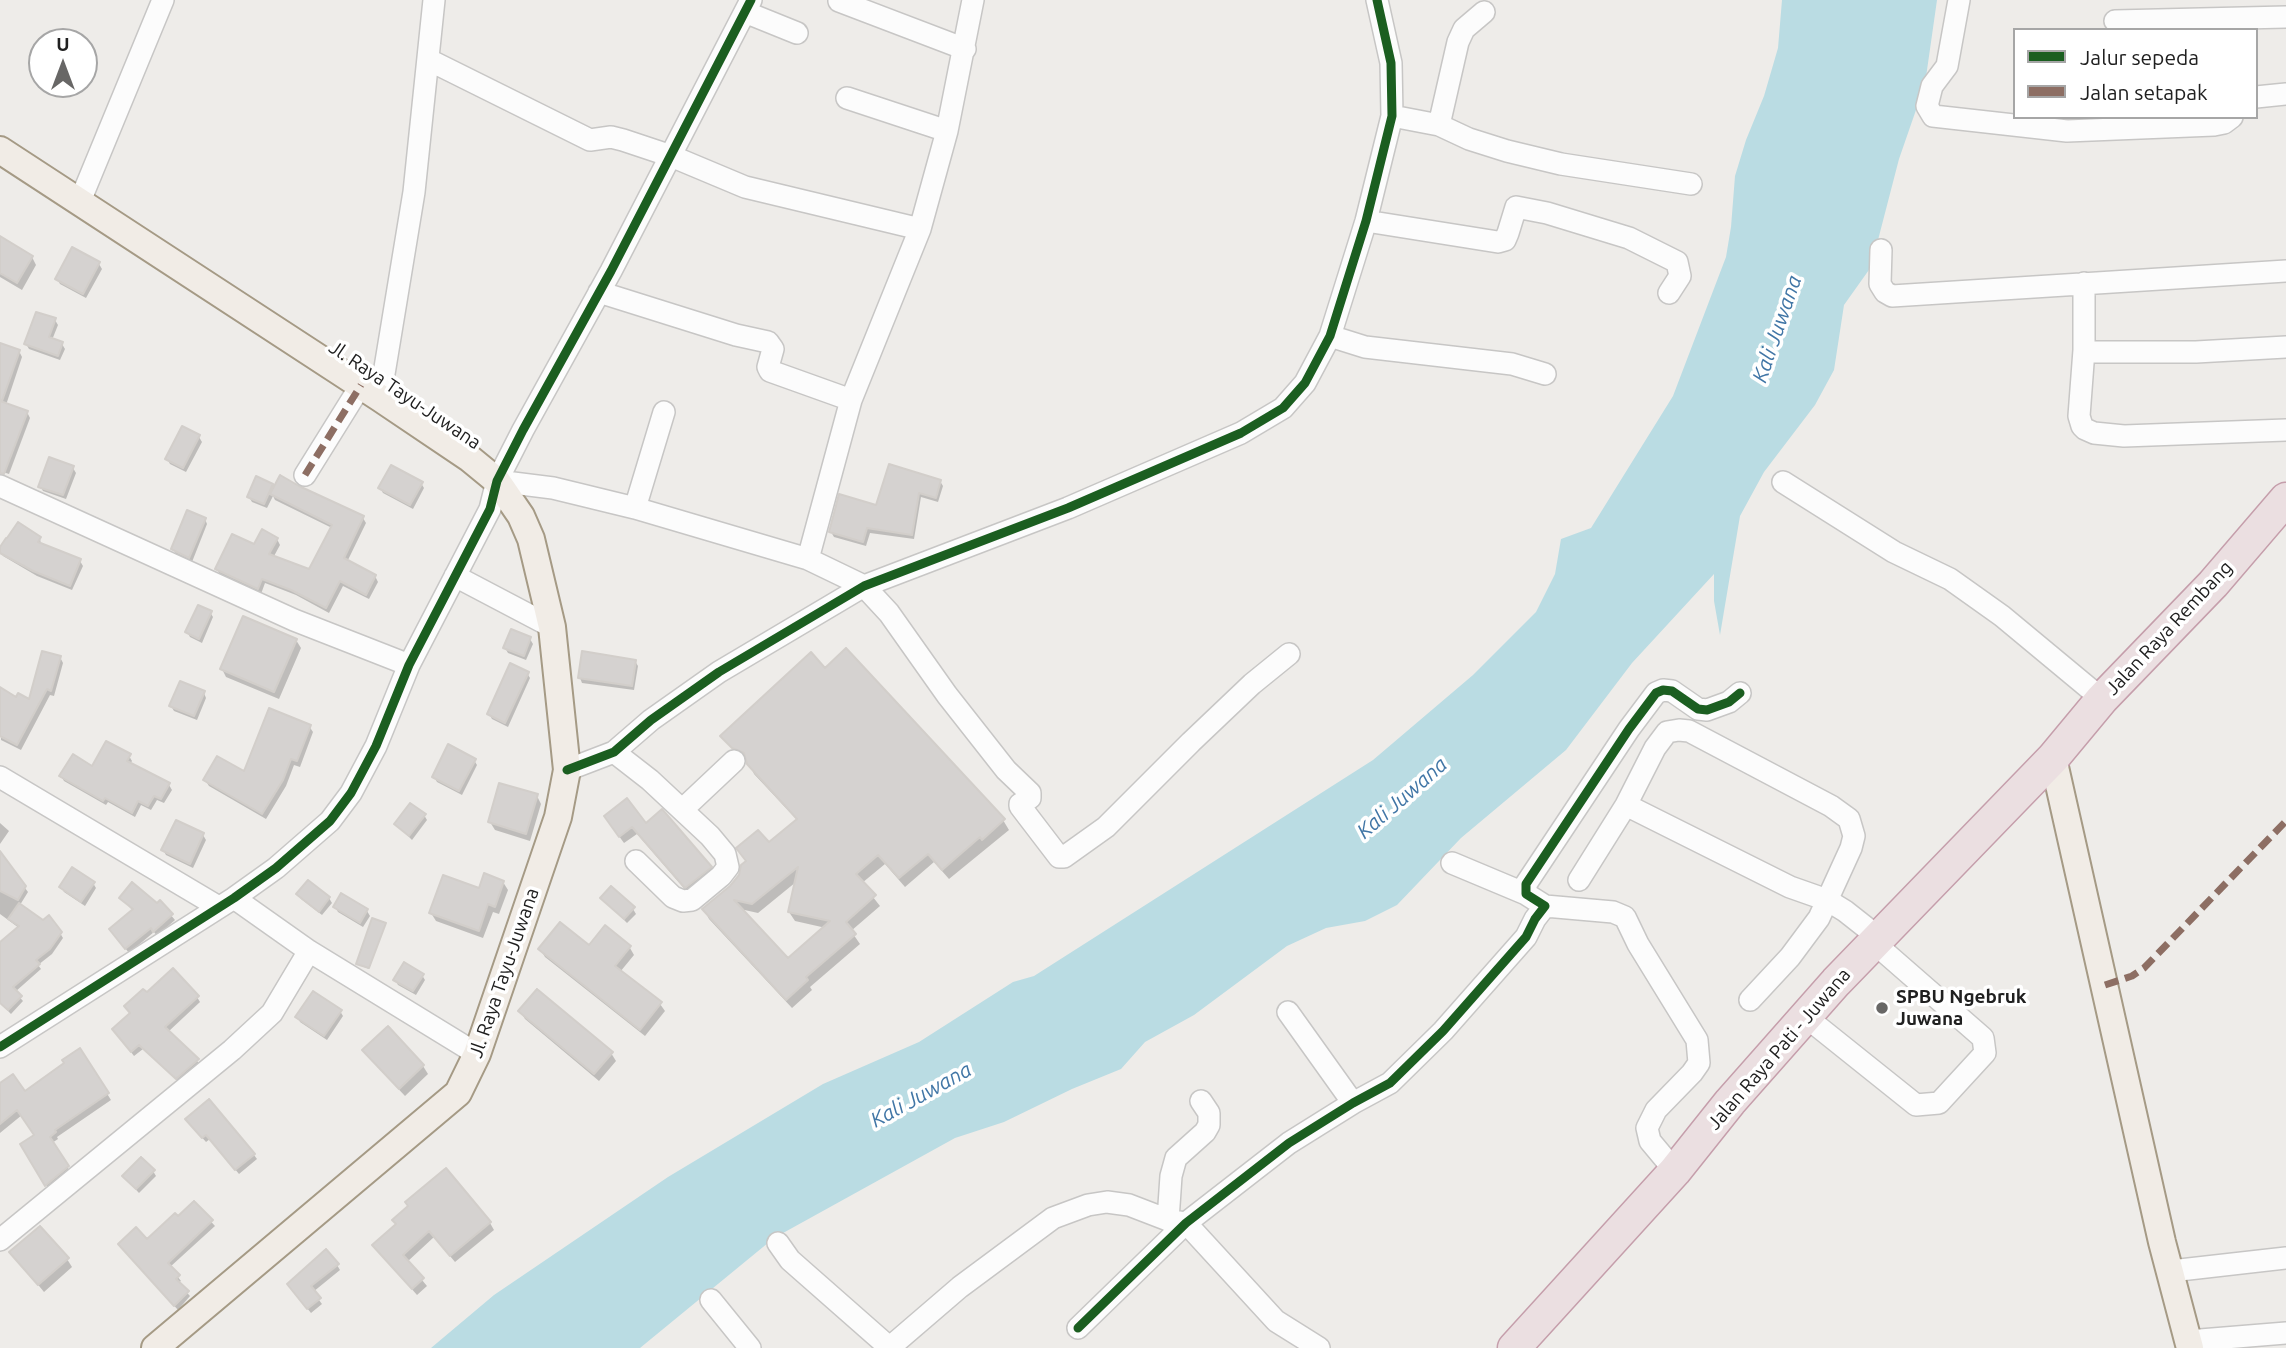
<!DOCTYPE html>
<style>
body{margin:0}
#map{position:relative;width:2286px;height:1348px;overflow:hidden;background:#eeece9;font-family:Ubuntu,sans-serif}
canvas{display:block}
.legend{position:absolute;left:2013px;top:28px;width:245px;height:91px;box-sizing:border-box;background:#fff;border:2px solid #a6a6a6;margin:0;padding:9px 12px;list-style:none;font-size:21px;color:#202020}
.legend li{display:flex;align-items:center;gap:14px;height:35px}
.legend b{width:35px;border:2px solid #a6a6a6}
.north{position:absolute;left:28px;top:28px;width:70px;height:70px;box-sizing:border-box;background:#fff;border:2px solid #a6a6a6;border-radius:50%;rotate:0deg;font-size:19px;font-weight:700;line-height:28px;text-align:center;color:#202020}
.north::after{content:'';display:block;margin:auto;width:24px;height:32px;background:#686766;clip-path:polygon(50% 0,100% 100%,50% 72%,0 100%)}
</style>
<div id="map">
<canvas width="2286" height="1348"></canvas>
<ul class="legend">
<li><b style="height:9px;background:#1b5e20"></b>Jalur sepeda</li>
<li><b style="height:9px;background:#8d6e63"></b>Jalan setapak</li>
</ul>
<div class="north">U</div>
</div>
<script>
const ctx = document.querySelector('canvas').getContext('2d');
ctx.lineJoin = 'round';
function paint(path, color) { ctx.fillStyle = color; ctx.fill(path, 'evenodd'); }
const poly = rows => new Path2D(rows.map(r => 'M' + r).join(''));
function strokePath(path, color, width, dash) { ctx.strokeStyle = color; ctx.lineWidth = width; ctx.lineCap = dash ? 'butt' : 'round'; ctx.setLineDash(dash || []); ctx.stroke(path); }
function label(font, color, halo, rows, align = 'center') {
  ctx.font = font + ' Ubuntu,sans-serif'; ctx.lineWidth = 7; ctx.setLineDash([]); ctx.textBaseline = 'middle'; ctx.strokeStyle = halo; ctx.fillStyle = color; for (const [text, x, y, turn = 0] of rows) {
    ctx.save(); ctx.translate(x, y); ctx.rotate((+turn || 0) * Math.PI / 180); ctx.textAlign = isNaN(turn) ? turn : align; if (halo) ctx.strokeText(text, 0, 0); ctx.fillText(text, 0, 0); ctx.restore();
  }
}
paint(poly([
 [1782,0,1937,0,1925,84,1899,159,1871,267,1844,305,1834,370,1815,405,1764,472,1740,516,1720,635,1714,601,1714,574,1632,663,1566,750,1461,838,1397,905,1365,921,1326,928,1287,946,1194,1015,1145,1042,1121,1069,1072,1089,1004,1122,955,1138,774,1238,640,1348,431,1348,494,1295,668,1177,823,1084,919,1042,1013,982,1034,976,1373,760,1473,675,1536,612,1555,574,1561,539,1591,528,1673,396,1726,257,1731,227,1735,176,1746,140,1764,96,1778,48]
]), '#badce3');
paint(poly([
 [0,238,32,257,36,265,22,290,0,277],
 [99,264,102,269,86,298,60,284,57,279],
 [55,320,58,325,52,340,62,344,65,349,60,360,29,349,26,344],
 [0,345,19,351,22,357,6,405,27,412,30,418,9,474,0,471],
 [199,437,202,442,186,472,170,464,167,459],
 [73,468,76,473,66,499,43,491,40,486],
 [940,481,943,486,938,502,921,497,914,539,870,533,866,546,834,537,831,532,878,507],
 [421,483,424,488,413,509,383,493,380,488],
 [272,485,274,489,363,518,366,523,347,562,375,576,378,582,369,599,343,586,329,613,296,595,265,583,261,594,220,575,217,569,254,546,277,539,280,545,273,558,310,571,332,528,275,500,273,496,267,508,252,502,249,497],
 [205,519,207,524,192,562,176,554,173,549],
 [40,538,41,545,80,561,83,566,72,590,37,576,3,556,0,551],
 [210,612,213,617,202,643,190,637,187,632],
 [530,639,533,644,526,660,508,653,505,648],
 [296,640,301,648,279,699,226,677,222,669],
 [60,657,63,663,54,696,50,695,21,750,1,740,0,689,17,699,30,702],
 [635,661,638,666,634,690,582,683,580,678],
 [825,670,1003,820,1009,830,949,879,934,862,905,887,885,864,862,883,880,906,851,931,860,944,810,987,812,990,792,1008,709,919,704,909,731,887,769,845,798,821,754,774,748,761,739,758,723,736],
 [796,882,789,912,795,921,826,928,788,961,740,909,758,913],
 [527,673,530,678,508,727,492,719,489,714],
 [204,693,206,698,197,720,174,711,171,706],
 [309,726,313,732,300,767,294,765,286,786,266,819,209,786,205,780,244,774],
 [129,756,132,761,130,764,169,785,172,790,164,803,157,800,151,810,141,805,135,817,108,802,106,805,64,781,61,776],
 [474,760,477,765,462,795,437,782,434,777],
 [537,796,541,804,530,841,495,830,490,822],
 [424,815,427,820,412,840,396,824],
 [0,823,9,831,0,844],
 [610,824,646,826,711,867,715,874,688,893,637,834,624,843],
 [203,835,206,840,193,868,166,855,163,850],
 [0,854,28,892,20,905,60,933,63,938,52,954,38,965,41,969,15,992,23,1001,11,1014,0,1003,0,944,19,928,0,914],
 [503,882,508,890,499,914,493,912,483,938,436,921,431,913,480,890],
 [93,883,96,888,85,906,64,892,61,887],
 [298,894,329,898,332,903,322,915,301,899],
 [342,896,367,911,370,916,363,927,338,912,335,907],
 [121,898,157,905,160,902,175,920,157,936,154,932,129,953,114,934,133,911],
 [602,898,633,909,636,914,627,923],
 [385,924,369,969,359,965,358,963],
 [589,947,630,948,634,955,620,972,660,1004,665,1011,645,1036,545,957,540,949],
 [422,975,425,980,416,995,398,985,395,980],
 [147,995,197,997,200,1002,168,1032,201,1065,180,1083,143,1049,134,1056,117,1034],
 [340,1011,343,1016,327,1040,300,1022,298,1017],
 [520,1011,611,1053,616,1061,599,1081,525,1019],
 [388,1029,423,1066,428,1074,405,1096,369,1058,364,1050],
 [80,1051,111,1100,57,1137,58,1139,52,1143,71,1173,50,1191,23,1145,36,1136,22,1115,0,1133,0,1086,25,1093,66,1064],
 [190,1124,254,1155,257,1159,239,1174,210,1139,206,1142],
 [153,1171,156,1176,139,1193,124,1177],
 [194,1203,215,1226,170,1267,181,1281,178,1283,190,1296,178,1310,123,1249,147,1241],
 [490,1223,494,1230,455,1262,434,1237,407,1262,427,1286,417,1295,374,1246,397,1225],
 [12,1253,67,1259,72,1267,44,1292],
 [337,1265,340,1270,313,1292,322,1304,311,1313,292,1290]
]), '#0003');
const building = poly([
 [0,236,33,256,17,283,0,273,0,236],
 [72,247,100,262,83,294,55,279,72,247],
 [36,312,56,318,49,337,63,342,58,356,24,344,36,312],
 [0,343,20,350,2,401,0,400,0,343],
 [0,401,28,411,4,474,0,473,0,401],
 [182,426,200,435,183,468,165,459,182,426],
 [49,457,74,466,63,495,38,487,49,457],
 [889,464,941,480,936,498,919,493,912,535,867,528,863,542,829,532,839,494,876,505,889,464],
 [391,465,423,482,410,505,378,488,391,465],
 [280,475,299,486,364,516,344,558,376,575,366,595,340,581,326,608,291,590,262,579,258,589,215,569,232,534,254,544,262,529,278,538,269,554,309,569,332,525,270,494,280,475],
 [256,476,273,484,264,504,247,497,256,476],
 [187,510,206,518,189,558,171,549,187,510],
 [18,522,41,537,38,542,81,559,70,586,33,571,0,553,0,547,6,538,7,538,18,522],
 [198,605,212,611,199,639,185,632,198,605],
 [243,616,297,639,274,692,220,669,243,616],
 [511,629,531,637,524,656,503,648,511,629],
 [846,648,1005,819,982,840,980,837,942,870,928,854,899,878,878,855,856,874,876,895,846,922,856,934,806,977,808,980,786,1000,702,909,730,886,739,875,741,865,746,861,736,848,758,830,769,842,797,819,747,764,744,753,732,748,720,736,811,652,825,668,846,648],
 [798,867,788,912,830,921,788,958,734,900,752,904,798,867],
 [42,651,61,656,51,691,47,689,17,745,0,736,0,687,16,697,18,693,29,699,42,651],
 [582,651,636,660,632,686,578,678,582,651],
 [510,663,529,672,505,723,487,714,510,663],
 [180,681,205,691,194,716,169,706,180,681],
 [269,708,311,725,297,761,291,759,283,780,262,814,203,780,217,756,244,771,269,708],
 [106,741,131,754,127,761,170,783,161,799,154,796,148,806,138,801,132,813,105,798,103,801,59,776,73,754,92,766,106,741],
 [448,744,476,759,459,791,432,777,448,744],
 [499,783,538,794,526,834,488,822,499,783],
 [627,798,646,823,662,809,712,867,685,888,632,827,619,837,604,816,627,798],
 [410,803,426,814,409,836,394,824,410,803],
 [176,820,204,833,190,864,161,850,176,820],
 [0,851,26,886,18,900,0,891,0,851],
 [72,867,95,882,81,902,59,887,72,867],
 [484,873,504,881,495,907,488,904,479,931,429,913,443,875,479,888,484,873],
 [308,880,330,897,319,912,296,894,308,880],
 [132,882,157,903,160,900,173,914,153,932,151,928,125,949,109,929,133,909,119,898,132,882],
 [611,886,635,907,624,919,600,898,611,886],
 [341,893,368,909,360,923,333,907,341,893],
 [19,903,43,920,49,915,62,932,50,949,36,960,40,964,13,987,22,996,8,1010,0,1003,0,942,19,926,8,919,19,903],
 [372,918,386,923,369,968,356,964,372,918],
 [560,922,589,945,605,925,631,946,615,966,662,1002,640,1030,538,949,560,922],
 [404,962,424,974,413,991,393,980,404,962],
 [173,968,199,996,165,1027,199,1059,176,1079,139,1045,131,1052,112,1029,130,1013,124,1006,143,989,147,992,173,968],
 [537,989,613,1052,594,1074,518,1011,537,989],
 [313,991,342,1010,324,1036,295,1017,313,991],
 [388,1026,424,1065,399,1089,362,1050,388,1026],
 [80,1048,109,1093,55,1130,56,1132,50,1137,69,1166,45,1186,20,1144,34,1135,17,1110,0,1124,0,1083,13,1074,25,1091,64,1063,62,1060,80,1048],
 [209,1099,255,1154,235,1170,206,1135,202,1138,185,1119,209,1099],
 [141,1157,155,1170,136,1189,122,1176,141,1157],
 [446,1168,491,1222,450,1256,429,1231,403,1255,424,1278,412,1289,372,1245,396,1224,392,1220,408,1206,405,1202,446,1168],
 [194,1201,213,1220,168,1263,180,1275,176,1279,189,1291,174,1306,118,1244,136,1227,147,1239,175,1213,178,1216,194,1201],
 [40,1226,69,1258,38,1285,9,1252,40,1226],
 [326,1249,339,1264,311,1286,321,1298,307,1309,287,1284,326,1249]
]);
paint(building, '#d5d2d0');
strokePath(building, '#d2ceca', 2);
const minor = poly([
 [1959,0,1947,66,1932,86,1927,106,1933,116,2067,131,2214,125,2224,123,2232,117],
 [839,1,965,49],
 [745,12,797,33],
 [2115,21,2286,17],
 [429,60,590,140,611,137,623,140,671,156,745,187,920,229],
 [2256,97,2286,94],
 [1392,116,1439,125,1469,139,1507,151,1561,164,1691,184],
 [1439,125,1458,42,1464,29,1484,12],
 [947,131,973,0],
 [80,201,163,0],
 [1366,221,1498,242,1505,240,1508,233,1516,207,1547,213,1629,238,1677,262,1680,276,1669,293],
 [1881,250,1880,284,1885,292,1892,296,2286,271],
 [2084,283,2084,350,2079,416,2082,426,2085,429,2094,433,2124,436,2286,430],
 [599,292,736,335,768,342,773,349,768,367,770,371,851,400],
 [1330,336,1365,347,1512,364,1545,374],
 [2084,352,2196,352,2286,347],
 [380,398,414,192,434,0],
 [305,475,361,385],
 [497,481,553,488,635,508,808,559,864,586,889,613,947,695,1006,770,1030,793,1030,798,1020,804,1020,806,1059,857,1064,857,1106,827,1191,742,1252,684,1289,654],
 [1783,482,1894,552,1950,579,2002,616,2102,699],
 [0,486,294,620,409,665],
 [635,508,664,412],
 [808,559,851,400,920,229,947,131,847,98],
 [455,576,552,627],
 [614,752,650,780,710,836,725,854,728,867,721,876,692,900,683,901,673,897,636,861],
 [567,770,614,752,651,720,719,672,864,586,1068,508,1241,433,1283,408,1305,383,1330,336,1366,221,1392,116,1391,63,1377,0],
 [0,777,217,906],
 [1626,805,1790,887,1827,900,1845,911,1878,937],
 [683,809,734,761],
 [1452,863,1526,894],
 [1579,880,1626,805,1655,748,1667,732,1679,730,1689,731,1831,806,1849,819,1854,836,1851,848,1819,918,1790,957,1750,1000],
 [234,898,309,951,477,1054],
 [1545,906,1613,912,1625,917,1638,944,1697,1040,1699,1063,1692,1073,1656,1110,1647,1128,1650,1141,1675,1171],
 [1288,1012,1353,1103],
 [1806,1017,1916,1105,1939,1103,1985,1053,1983,1038,1873,942],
 [0,1047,234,898,276,868,330,821,351,793,376,746,409,665,490,509,497,481,523,430,611,271,751,0],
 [1168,1220,1171,1176,1176,1158,1205,1132,1209,1125,1209,1113,1201,1101],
 [0,1240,232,1050,272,1013,309,951],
 [778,1243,790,1260,890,1348],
 [2171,1271,2286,1258],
 [711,1300,750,1348],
 [1078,1328,1186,1223,1289,1143,1353,1103,1390,1083,1443,1031,1526,937,1535,919,1545,906,1526,894,1526,884,1629,729,1656,693,1663,690,1672,691,1698,709,1707,710,1729,702,1740,693],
 [2188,1341,2286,1333],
 [889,1348,960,1287,1053,1218,1088,1205,1107,1202,1129,1205,1168,1220,1186,1223,1276,1321,1319,1348]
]);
const major = poly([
 [0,150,380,398,469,458,497,481,521,516,531,539,552,627,567,770,558,817,477,1054,458,1093,155,1348],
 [2053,758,2162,1242,2190,1348]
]);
const highway = poly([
 [1514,1348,1675,1171,1730,1102,1836,982,2053,758,2102,699,2213,584,2286,499]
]);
strokePath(minor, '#c7c6c5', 24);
strokePath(major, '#a59a85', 30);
strokePath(highway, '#c59eab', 35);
strokePath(minor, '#fcfcfc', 21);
strokePath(major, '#f1ece6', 26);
strokePath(highway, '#ebdfe1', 32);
strokePath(poly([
 [305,475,361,385],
 [2105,985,2132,976,2144,968,2286,821]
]), '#8d6e63', 7, [14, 7]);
strokePath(poly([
 [567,770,614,752,651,720,719,672,864,586,1068,508,1241,433,1283,408,1305,383,1330,336,1366,221,1392,116,1391,63,1377,0],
 [0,1047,234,898,276,868,330,821,351,793,376,746,409,665,490,509,497,481,523,430,611,271,751,0],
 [1078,1328,1186,1223,1289,1143,1353,1103,1390,1083,1443,1031,1526,937,1535,919,1545,906,1526,894,1526,884,1629,729,1656,693,1663,690,1672,691,1698,709,1707,710,1729,702,1740,693]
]), '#1b5e20', 9);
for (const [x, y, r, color] of [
 [1882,1008,7,"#686766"]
]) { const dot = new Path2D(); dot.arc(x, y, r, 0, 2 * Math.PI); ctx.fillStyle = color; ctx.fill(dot); strokePath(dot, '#fff', 2.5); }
label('19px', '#202020', '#fff', [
 ["Jl. Raya Tayu-Juwana",405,395,34],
 ["Jalan Raya Rembang",2169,628,-47],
 ["Jl. Raya Tayu-Juwana",504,973,-71],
 ["Jalan Raya Pati - Juwana",1779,1049,-49]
]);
label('bold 19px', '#202020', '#fff', [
 ["SPBU Ngebruk",1896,997],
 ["Juwana",1896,1019]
], 'left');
label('italic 21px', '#4176a6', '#fff', [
 ["Kali Juwana",1777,329,-71],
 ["Kali Juwana",1402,798,-41],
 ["Kali Juwana",921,1095,-29]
]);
</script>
